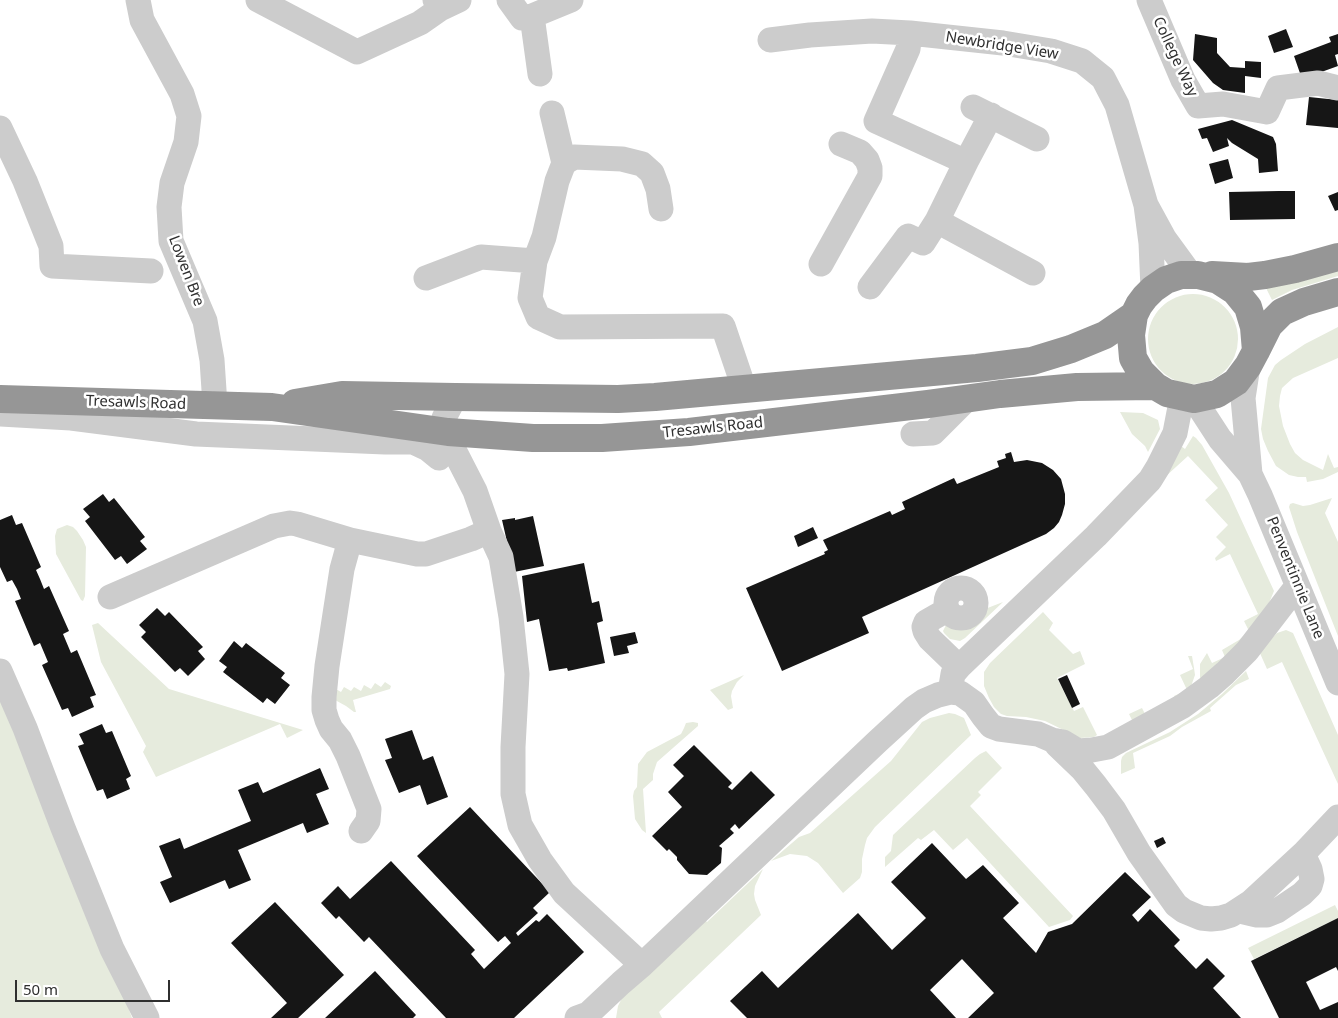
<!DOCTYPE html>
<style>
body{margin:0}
#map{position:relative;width:1338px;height:1018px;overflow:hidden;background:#fff;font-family:"Noto Sans",sans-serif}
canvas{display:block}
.scale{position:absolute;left:15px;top:980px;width:155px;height:22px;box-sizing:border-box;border:2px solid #2f2f2f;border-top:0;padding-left:6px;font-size:15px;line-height:18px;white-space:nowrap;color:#2f2f2f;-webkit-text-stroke:4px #fff;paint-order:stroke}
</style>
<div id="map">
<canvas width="1338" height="1018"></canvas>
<div class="scale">50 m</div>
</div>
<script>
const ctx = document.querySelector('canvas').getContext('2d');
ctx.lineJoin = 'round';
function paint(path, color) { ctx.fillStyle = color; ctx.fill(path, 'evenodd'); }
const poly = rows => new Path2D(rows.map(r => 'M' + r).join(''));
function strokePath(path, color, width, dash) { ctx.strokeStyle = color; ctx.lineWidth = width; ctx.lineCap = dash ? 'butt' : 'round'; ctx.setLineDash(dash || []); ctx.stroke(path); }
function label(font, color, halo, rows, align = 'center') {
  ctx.font = font + ' "Noto Sans",sans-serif'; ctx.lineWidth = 5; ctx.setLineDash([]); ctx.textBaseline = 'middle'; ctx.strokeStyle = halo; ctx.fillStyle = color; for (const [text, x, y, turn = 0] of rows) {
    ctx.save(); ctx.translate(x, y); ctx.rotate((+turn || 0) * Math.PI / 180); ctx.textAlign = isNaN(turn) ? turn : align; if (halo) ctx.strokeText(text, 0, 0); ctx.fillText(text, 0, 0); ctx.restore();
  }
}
paint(poly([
 [1338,266,1338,276,1292,290,1272,300,1265,286],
 '1148 339a45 45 0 1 1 90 0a45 45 0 1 1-90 0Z',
 [1338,327,1338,358,1293,378,1282,388,1280,396,1279,406,1283,426,1290,444,1295,453,1303,460,1323,470,1328,454,1334,468,1338,467,1338,472,1323,479,1307,482,1306,477,1298,477,1289,475,1276,466,1268,451,1263,439,1261,429,1268,378,1275,365,1281,360,1305,344],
 [1120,412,1143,413,1158,420,1160,429,1148,452,1145,446,1132,434],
 [1193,436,1196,438,1202,445,1229,493,1274,591,1269,603,1243,641,1227,660,1200,684,1200,664,1207,653,1212,663,1225,657,1222,650,1239,640,1249,631,1244,621,1258,614,1230,554,1216,561,1215,558,1226,547,1216,537,1228,525,1205,500,1218,488,1188,456,1165,477,1181,446,1185,449],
 [1332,498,1325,513,1338,542,1338,636,1297,532,1289,507,1290,504,1293,503,1303,506,1310,505],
 [67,525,73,527,77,531,83,540,86,547,85,596,83,601,81,600,56,554,55,536,57,529],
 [1003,602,965,638,960,641,950,639,944,633,943,631,946,625,952,628,967,628,982,618,985,609],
 [1043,612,1053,623,1049,630,1073,654,1080,651,1085,664,1057,678,1074,711,1083,707,1097,735,1094,737,1080,738,1045,721,1026,717,1007,716,1001,714,994,707,989,698,984,686,984,672,990,663],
 [98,623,169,689,303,730,287,738,280,724,156,777,143,752,146,746,101,662,92,625],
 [1286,630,1293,633,1338,735,1338,784,1282,662,1267,669,1259,651,1277,633],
 [1188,656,1192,656,1194,668,1195,675,1189,692,1187,694,1161,711,1134,724,1129,714,1142,708,1146,716,1175,699,1174,696,1187,690,1180,675,1193,669],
 [1246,671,1249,679,1236,685,1210,708,1211,711,1182,727,1170,736,1133,753,1135,768,1121,774,1121,761,1122,757,1126,753,1170,732,1198,714,1222,694],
 [744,675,737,682,732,691,731,696,733,708,728,710,710,690],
 [385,682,391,686,390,689,353,700,356,712,354,712,346,706,335,700,334,688,341,692,344,687,351,691,354,687,361,691,364,685,371,689,375,683,381,687],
 [0,692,89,900,132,1018,0,1018],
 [949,713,955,714,964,718,971,735,875,827,867,838,865,845,862,859,862,872,860,878,843,893,818,863,807,856,790,854,771,861,799,837,810,833,891,761,922,722,930,718],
 [693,722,698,723,698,726,657,762,653,774,653,780,643,789,646,833,642,830,635,819,633,796,634,791,637,787,638,764,647,752,681,734,684,728,686,723],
 [986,751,1002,768,978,792,981,795,970,806,1073,916,1070,920,1049,927,967,838,953,850,934,830,921,840,918,838,885,867,885,857,891,851,893,835,975,758,980,754],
 [763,869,755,886,754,894,755,900,761,915,659,1012,662,1018,616,1018,618,1006,622,998,703,918,707,922],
 [1335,905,1338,911,1338,918,1254,959,1248,948]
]), '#e6ebdd');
paint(poly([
 [1286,29,1293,47,1274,53,1268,36],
 [1195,34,1217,38,1217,53,1230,67,1245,68,1245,61,1261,62,1261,78,1245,76,1245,93,1223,90,1213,83,1193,60],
 [1338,34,1338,54,1335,55,1338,66,1302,79,1294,56,1331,42,1329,37],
 [1309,97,1338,100,1338,128,1306,125],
 [1232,120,1273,137,1276,144,1278,171,1259,173,1258,159,1232,143,1227,138,1229,146,1213,152,1207,138,1202,139,1198,129],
 [1228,159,1233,178,1215,184,1209,164],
 [1279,191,1295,191,1295,219,1230,220,1229,192],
 [1338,192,1338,210,1335,211,1328,196],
 [1011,452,1014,462,1027,460,1042,463,1053,470,1061,479,1065,494,1065,504,1062,515,1059,522,1054,528,1046,534,862,617,869,633,782,671,746,588,825,554,824,552,828,550,823,540,890,511,892,515,905,509,902,502,954,478,957,484,999,467,997,461,1006,458,1005,454],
 [103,494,109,502,114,498,145,537,140,541,147,549,127,564,121,556,115,560,85,521,90,517,83,509],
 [12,515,16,525,22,523,41,567,36,570,40,579,44,589,49,586,69,631,63,634,71,653,77,650,96,695,90,697,94,707,72,717,68,708,62,710,42,665,48,662,40,643,34,646,15,601,21,599,17,589,12,580,7,582,0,567,0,520],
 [533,516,544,566,514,572,502,520,515,518,515,520],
 [813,527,818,538,798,547,794,536],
 [584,563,592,603,599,601,603,621,597,623,605,663,568,671,567,668,549,671,539,619,527,622,522,576],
 [157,608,165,616,169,612,203,647,198,651,205,659,188,676,180,668,175,672,141,637,146,632,139,625],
 [635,632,638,643,627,646,629,653,614,656,610,637],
 [234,641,242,648,246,643,285,673,281,678,290,685,275,704,267,698,263,703,223,672,227,667,219,661],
 [1067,675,1080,704,1072,708,1058,679],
 [102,724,106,733,112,731,131,776,126,779,130,789,107,799,103,789,97,791,78,746,84,744,79,734],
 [412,730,423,760,433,756,448,797,427,805,420,785,399,793,385,760,392,758,385,739],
 [694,745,732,783,728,787,732,790,751,771,775,795,739,829,735,824,730,829,734,833,719,846,722,848,721,863,707,875,689,874,677,860,677,857,669,849,667,851,652,836,682,807,668,792,684,776,673,765],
 [320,768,329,789,316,794,329,824,307,833,303,823,238,850,251,880,229,889,225,880,170,903,160,882,172,877,159,846,180,838,184,849,251,821,238,790,258,782,263,793],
 [470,807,550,892,533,908,538,913,516,933,518,936,536,920,539,922,547,914,584,952,514,1018,446,1018,369,937,364,942,339,916,336,919,321,903,338,886,350,899,391,861,475,950,471,954,484,969,511,943,505,936,498,942,417,856],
 [1163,837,1166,843,1157,848,1154,841],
 [932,843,966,879,983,865,1019,903,1003,918,1036,953,1048,932,1072,924,1125,872,1151,897,1132,915,1138,922,1150,909,1180,940,1174,946,1196,969,1207,958,1225,976,1213,988,1241,1018,968,1018,994,993,962,959,930,990,956,1018,747,1018,730,1001,762,971,778,988,858,913,892,950,926,918,891,882],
 [275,902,344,975,298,1018,271,1018,287,1003,231,943],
 [1338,918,1338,971,1336,967,1306,982,1320,1010,1338,1002,1338,1018,1279,1018,1251,961],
 [375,971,416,1015,413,1018,325,1018]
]), '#161616');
strokePath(poly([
 [138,0,142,20,182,94,189,116,186,142,172,183,169,207,171,241,205,321,212,360,215,405],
 [258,0,357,52,420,23,440,9],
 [435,0,440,9,459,0],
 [509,0,522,18,532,16,571,0],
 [1149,0,1183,80,1198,106,1223,104,1267,112,1278,88,1318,83,1338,88],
 [532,16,540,74],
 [770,40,810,35,872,31,910,33],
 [973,107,1037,139],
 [552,113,564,163],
 [0,128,25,181,51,246,52,266,151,271],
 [966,162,876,121,908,49,910,33,1003,43,1051,51,1082,61,1103,78,1117,105,1146,205],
 [661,209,658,189,652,173,642,164,622,159,574,157,564,163,557,181,544,237,535,261,530,298,538,317,560,327,723,326,744,388],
 [937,221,1033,273],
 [821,264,870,176,870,168,867,160,860,152,841,144],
 [426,278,481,257,535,261],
 [870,287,908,236,923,243,937,221,966,162,991,115],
 [1153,289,1151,243,1146,205,1164,238,1191,275],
 [1248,366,1243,398,1250,474],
 [455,397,444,418,454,450,475,491,489,531,501,557,511,617,517,674,513,747,513,794,520,825,540,860,564,893,642,965],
 [1194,399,1220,439,1250,474,1260,495,1338,683],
 [0,414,71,418,196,434,385,442,413,442,428,449,439,458],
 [913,434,933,433,967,399],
 '946 603a15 15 0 1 1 30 0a15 15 0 1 1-30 0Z',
 [110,597,274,526,290,523,297,524,350,540],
 [947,610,926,622,924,627,925,631,930,639,959,667],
 [0,671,25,728,63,828,112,949,147,1018],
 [950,692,953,674,959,667,1096,536,1150,480,1158,467,1175,433,1182,397],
 [1057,745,1083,770,1096,786,1114,810,1139,853,1176,905,1184,911,1201,918,1211,919,1221,918,1231,915,1251,902,1303,854,1338,817],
 [361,831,368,821,369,809,348,756,340,740,331,729,327,720,324,710,324,697,327,666,342,569,350,540,417,554,426,554,471,539,489,531],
 [1240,911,1257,915,1267,915,1277,911,1302,894,1310,886,1312,879,1310,869,1303,854],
 [577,1018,588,1014,621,983,642,965,878,741,914,708,924,701,938,695,950,692,960,693,974,703,983,716,991,726,999,729,1038,734,1052,740,1063,742,1078,751,1092,750,1108,747,1183,706,1209,687,1225,673,1247,651,1297,586]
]), '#ccc', 25);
strokePath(poly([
 [1212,275,1248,277,1265,275,1295,269,1338,257],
 [1256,351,1254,327,1248,307,1235,291,1218,280,1198,275,1181,275,1166,280,1153,289,1145,297,1139,305,1134,315,1131,335,1133,358,1141,372,1155,386,1167,393,1194,399,1217,394,1236,382,1248,366,1256,351,1269,325,1282,312,1304,302,1338,292],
 [0,399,272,407,448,432,533,438,602,438,689,432,928,404,1000,394,1077,387,1155,386],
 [295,403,342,395,455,397,618,399,655,397,977,368,1032,361,1071,349,1105,335,1134,315]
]), '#969696', 28);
label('15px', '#2f2f2f', '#fff', [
 ["Newbridge View",1002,46,9],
 ["College Way",1175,57,65],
 ["Lowen Bre",186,271,69],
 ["Tresawls Road",136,403,2],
 ["Tresawls Road",713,428,-6],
 ["Penventinnie Lane",1295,578,68]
]);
</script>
